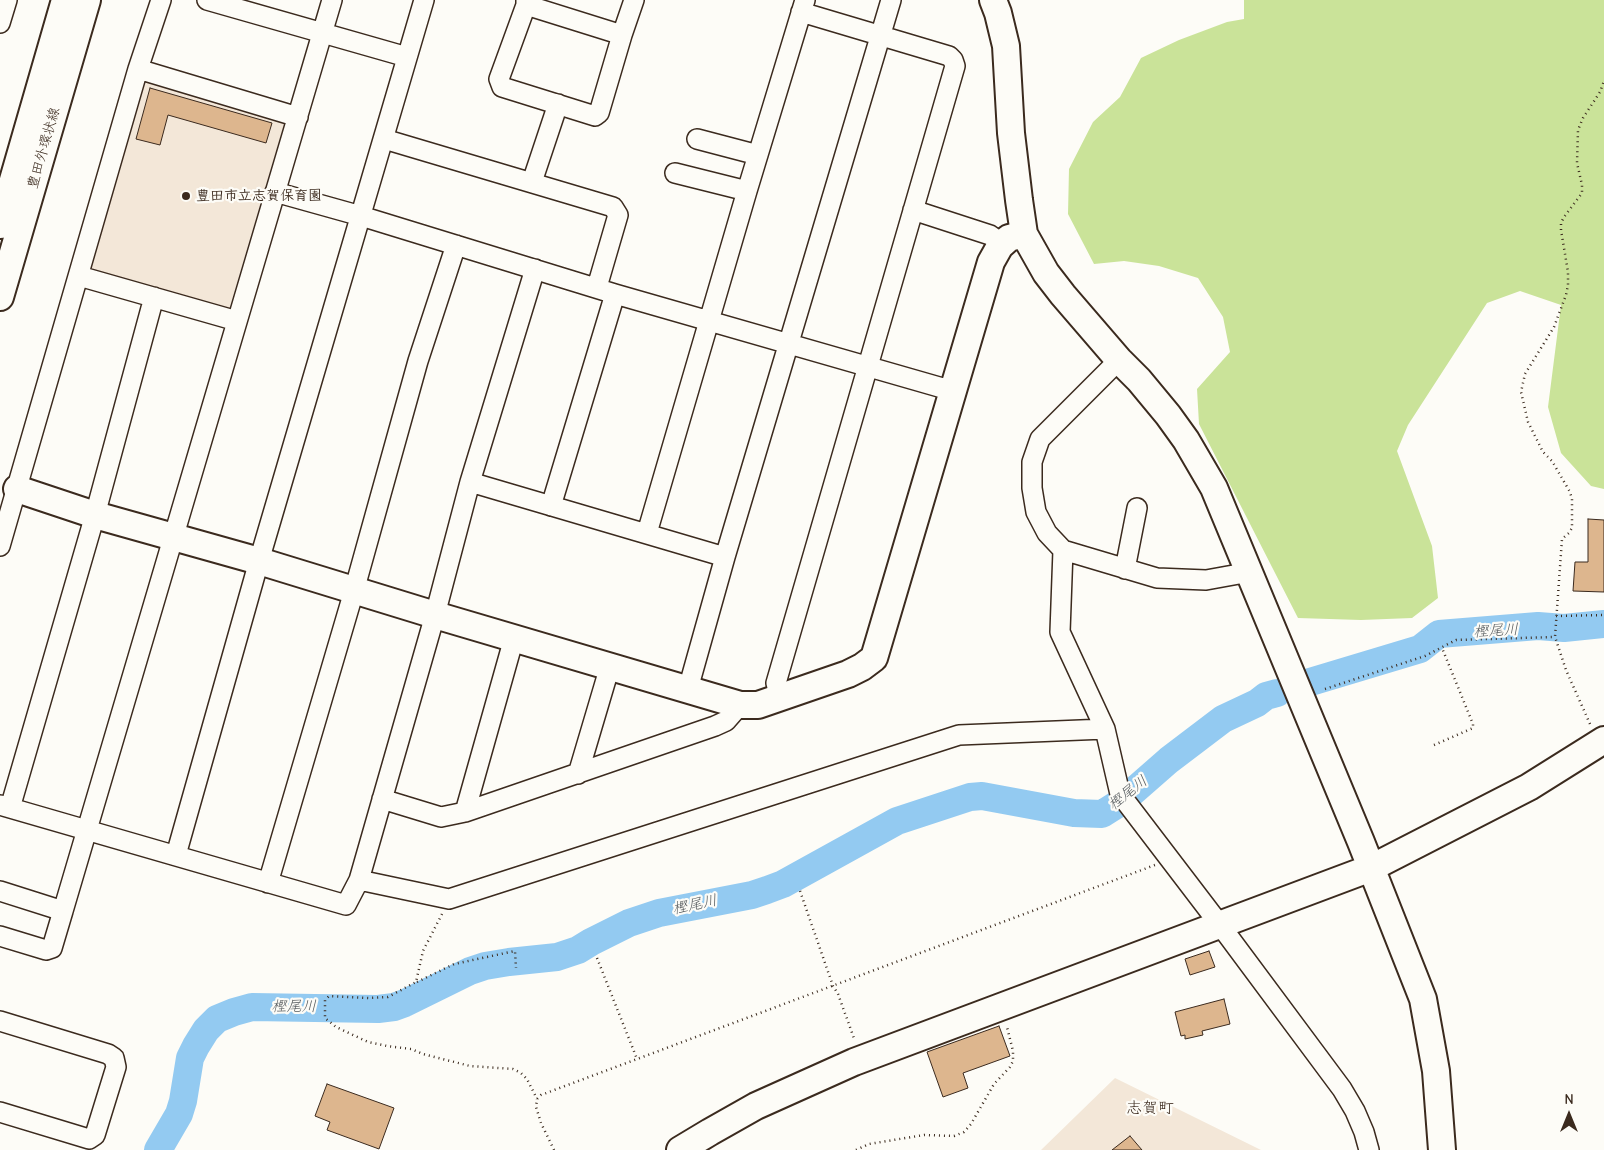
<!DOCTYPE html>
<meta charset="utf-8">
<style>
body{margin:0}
#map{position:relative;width:1604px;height:1150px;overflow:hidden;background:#fdfcf7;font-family:"Comic Neue",sans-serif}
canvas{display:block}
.north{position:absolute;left:1544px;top:1090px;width:50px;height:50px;-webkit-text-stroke:4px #fdfcf7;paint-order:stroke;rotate:0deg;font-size:14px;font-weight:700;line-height:20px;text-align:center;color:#3b2a1e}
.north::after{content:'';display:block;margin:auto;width:18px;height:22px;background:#3b2a1e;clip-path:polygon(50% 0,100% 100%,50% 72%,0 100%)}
</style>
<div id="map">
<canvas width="1604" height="1150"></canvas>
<div class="north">N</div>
</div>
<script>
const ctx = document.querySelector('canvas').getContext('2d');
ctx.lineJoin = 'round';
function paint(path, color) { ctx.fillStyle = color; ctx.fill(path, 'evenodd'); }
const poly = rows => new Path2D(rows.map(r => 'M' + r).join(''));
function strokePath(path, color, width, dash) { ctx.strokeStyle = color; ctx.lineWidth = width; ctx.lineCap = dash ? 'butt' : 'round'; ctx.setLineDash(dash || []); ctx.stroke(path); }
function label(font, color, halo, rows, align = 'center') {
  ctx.font = font + ' "Comic Neue","Klee One",sans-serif'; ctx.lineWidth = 4.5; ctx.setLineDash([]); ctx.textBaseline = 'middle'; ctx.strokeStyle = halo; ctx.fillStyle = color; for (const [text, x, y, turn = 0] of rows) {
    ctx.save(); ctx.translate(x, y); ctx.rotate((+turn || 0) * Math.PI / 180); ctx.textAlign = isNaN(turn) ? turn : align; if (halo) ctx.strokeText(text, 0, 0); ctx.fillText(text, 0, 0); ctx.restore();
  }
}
paint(poly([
 [145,79,285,121,228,313,88,270],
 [1115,1078,1261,1150,1041,1150]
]), '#f3e7d8');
paint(poly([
 [1244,0,1604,0,1604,489,1591,486,1561,453,1548,407,1561,305,1520,291,1487,303,1408,425,1397,451,1432,546,1438,598,1412,618,1361,620,1298,618,1199,424,1197,389,1230,352,1223,317,1198,278,1159,266,1124,261,1094,264,1068,214,1069,169,1093,122,1120,97,1141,58,1179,40,1227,22,1244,19]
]), '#cae399');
strokePath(poly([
 [1307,683,1420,649,1439,634,1538,626,1564,628,1604,624],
 [158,1150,179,1114,183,1101,190,1058,196,1046,206,1030,217,1019,234,1012,252,1007,378,1009,394,1007,405,1003,470,971,485,966,509,962,557,957,578,950,591,942,629,923,659,913,752,895,767,890,783,884,897,821,970,797,982,796,1074,813,1102,814,1121,802,1169,760,1223,719,1257,703,1266,696,1277,693]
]), '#93caf1', 28);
const building = poly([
 [150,88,272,123,266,143,168,115,160,145,136,139,150,88],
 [1588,519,1604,520,1604,592,1573,591,1575,562,1588,562,1588,519],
 [1209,951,1215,967,1190,975,1185,959,1209,951],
 [1224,999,1230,1024,1202,1031,1203,1035,1185,1039,1185,1035,1181,1036,1175,1012,1224,999],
 [999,1026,1010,1056,963,1073,968,1088,943,1097,927,1052,999,1026],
 [327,1084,394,1108,379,1149,327,1130,330,1122,315,1116,327,1084],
 [1130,1136,1142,1150,1112,1150,1130,1136]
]);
paint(building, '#ddb68e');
strokePath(building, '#3b2a1e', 1);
const street = poly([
 [207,0,407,57],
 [526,0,526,5,499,79,502,87,595,116,599,113,622,35,526,5],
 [0,23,7,0],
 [622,35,634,0],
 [138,69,298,117],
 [384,139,613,207,618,215,597,287],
 [697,139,758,155],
 [675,173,747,191],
 [532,182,558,104],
 [275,192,361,216,615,294,953,391],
 [913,210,990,235,1003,244],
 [79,276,237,321],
 [1119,360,1040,439,1032,462,1032,488,1036,512,1047,533,1063,550,1157,578,1206,580,1250,572],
 [470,482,725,557],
 [551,506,615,294],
 [647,533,747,191,805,0],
 [0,546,138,69,161,0],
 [1063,550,1060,632,1105,729,1120,794,1220,925,1342,1089,1355,1111,1364,1132,1369,1150],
 [1125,569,1137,508],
 [688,689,725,557,891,0],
 [780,699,776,683,955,66,953,60,949,56,801,12],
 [578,774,610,666],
 [382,799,441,817,465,812,715,726,726,721,740,705],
 [0,805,346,905,359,880,435,615,470,482,535,269],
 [10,808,95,515,154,297],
 [465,812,514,638],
 [176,855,259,561,424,0],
 [359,880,449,899,959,735,1105,729],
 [268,883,354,591,418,361,456,245],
 [0,891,63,911,332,0],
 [0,936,46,950,52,948,63,911],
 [0,1021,108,1054,114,1058,116,1067,95,1135,89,1139,0,1112]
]);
const secondary = poly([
 [993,0,998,13,1006,46,1011,133,1019,200,1024,234,1046,273,1063,295,1119,360,1139,380,1168,415,1186,440,1214,488,1361,842,1423,999,1436,1071,1442,1150],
 [0,225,65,0],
 [0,297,87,0],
 [17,489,95,515,259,561,435,615,740,705,758,705,848,674,862,667,874,658,991,262,1000,246,1009,238,1024,234],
 [680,1150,710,1132,756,1106,854,1062,1371,868,1529,787,1604,740]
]);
strokePath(street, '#3b2a1e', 22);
strokePath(secondary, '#3b2a1e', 30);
strokePath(poly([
 [1556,616,1604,615],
 [1325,689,1425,656,1456,640,1554,637],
 [1590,724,1566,670,1555,637,1562,539,1569,533,1572,528,1572,499,1570,492,1552,461,1543,452,1528,422,1521,392,1525,374,1554,327,1566,295,1568,285,1568,272,1561,230,1561,223,1564,217,1582,193,1582,185,1577,163,1578,130,1583,118,1600,92,1604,81],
 [1434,745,1473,728,1473,724,1442,648],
 [800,891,833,986,838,994,855,1041],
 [442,914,423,951,416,982,388,997,369,998,329,996,325,1000,325,1018,336,1027,368,1042,387,1046,411,1049,423,1054,470,1066,513,1069,521,1073,527,1079,537,1099],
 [597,958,637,1059],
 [417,982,454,964,515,951,516,968],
 [554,1150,541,1123,536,1107,537,1099,541,1095,1155,865],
 [856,1150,869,1144,924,1135,954,1136,964,1132,971,1124,994,1084,1010,1067,1013,1061,1013,1051,1007,1027]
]), '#3b2a1e', 2.5, [1, 4]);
strokePath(street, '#fdfcf7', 19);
strokePath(secondary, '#fdfcf7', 26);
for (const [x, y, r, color] of [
 [186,196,5,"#3b2a1e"]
]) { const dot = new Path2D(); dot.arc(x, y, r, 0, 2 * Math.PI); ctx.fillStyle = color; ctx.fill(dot); strokePath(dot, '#fdfcf7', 2); }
label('14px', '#3b2a1e', '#fdfcf7', [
 ["豊田外環状線",44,148,-74]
]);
label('bold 14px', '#3b2a1e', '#fdfcf7', [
 ["豊田市立志賀保育園",196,196]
], 'left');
label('italic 15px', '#555a5d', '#fdfcf7', [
 ["樫尾川",1496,631,-3],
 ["樫尾川",1128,793,-38],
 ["樫尾川",695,905,-12],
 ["樫尾川",294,1007]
]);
label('16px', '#3b2a1e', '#fdfcf7', [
 ["志賀町",1150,1108]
]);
</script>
